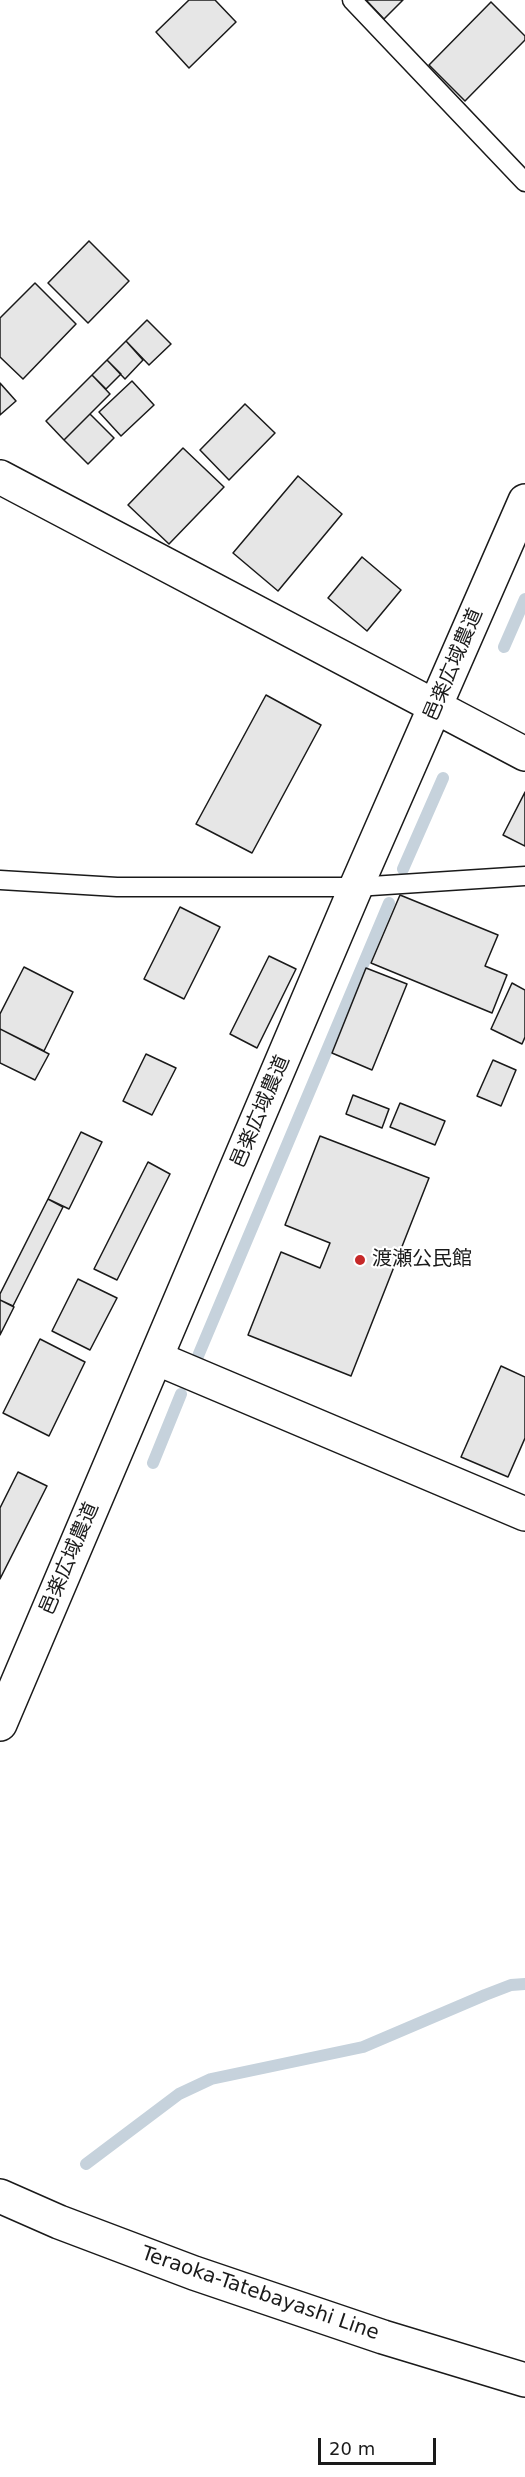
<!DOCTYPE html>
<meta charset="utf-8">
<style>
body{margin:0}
#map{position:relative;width:525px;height:2477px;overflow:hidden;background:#fff;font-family:"DejaVu Sans",sans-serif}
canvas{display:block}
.scale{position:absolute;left:318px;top:2438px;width:118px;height:27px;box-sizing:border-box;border:3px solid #1a1a1a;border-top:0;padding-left:8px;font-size:18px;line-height:21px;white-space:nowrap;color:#1a1a1a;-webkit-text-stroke:4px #fff;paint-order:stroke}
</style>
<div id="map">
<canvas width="525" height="2477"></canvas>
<div class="scale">20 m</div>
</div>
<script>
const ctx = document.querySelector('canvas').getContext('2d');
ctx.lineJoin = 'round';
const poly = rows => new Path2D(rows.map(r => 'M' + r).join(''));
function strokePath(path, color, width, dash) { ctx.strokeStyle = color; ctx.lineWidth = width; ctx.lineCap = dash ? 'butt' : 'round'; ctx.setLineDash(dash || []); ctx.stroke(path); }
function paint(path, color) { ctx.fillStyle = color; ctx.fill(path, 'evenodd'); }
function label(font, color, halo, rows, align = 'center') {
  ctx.font = font + ' "DejaVu Sans","Noto Sans JP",sans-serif'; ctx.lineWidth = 4.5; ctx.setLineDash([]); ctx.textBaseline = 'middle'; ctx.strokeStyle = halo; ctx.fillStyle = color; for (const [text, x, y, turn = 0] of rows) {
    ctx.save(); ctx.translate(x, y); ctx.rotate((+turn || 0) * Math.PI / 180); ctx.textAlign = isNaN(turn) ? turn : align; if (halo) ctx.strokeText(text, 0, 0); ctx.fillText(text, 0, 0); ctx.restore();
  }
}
strokePath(poly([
 [504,647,525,599],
 [403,869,443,778],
 [198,1356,389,903],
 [153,1463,181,1394],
 [86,2164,179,2094,211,2079,363,2047,485,1995,511,1985,525,1984]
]), '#c6d2dc', 12);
const building = poly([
 [189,0,215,0,236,22,189,68,156,32,189,0],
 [366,0,403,0,384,19,366,0],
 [491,2,525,36,525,40,465,101,429,65,491,2],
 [89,241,129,281,88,323,48,283,89,241],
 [35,283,76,324,23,379,0,357,0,318,35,283],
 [147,320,171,344,149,365,126,341,147,320],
 [126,341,143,360,125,379,107,360,126,341],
 [107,360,121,374,106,389,92,375,107,360],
 [92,375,110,394,64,440,46,421,92,375],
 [132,381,154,405,121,436,99,412,132,381],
 [0,383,16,401,0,415,0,383],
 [245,404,275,433,229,480,200,450,245,404],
 [90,414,114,438,88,464,64,440,90,414],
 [183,448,224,487,169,544,128,505,183,448],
 [298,476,342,514,278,591,233,553,298,476],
 [362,557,401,590,367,631,328,598,362,557],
 [266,695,321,725,252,853,196,824,266,695],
 [525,792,525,846,503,835,525,792],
 [400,895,498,935,485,966,507,975,492,1013,371,963,400,895],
 [180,907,220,927,184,999,144,979,180,907],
 [269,956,296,969,257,1048,230,1034,269,956],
 [24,967,73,992,44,1051,0,1029,0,1014,24,967],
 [366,968,407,984,372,1070,332,1053,366,968],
 [512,983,525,990,525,1037,522,1044,491,1029,512,983],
 [0,1029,49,1054,35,1080,0,1063,0,1029],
 [146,1054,176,1068,152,1115,123,1101,146,1054],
 [493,1060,516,1070,501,1106,477,1096,493,1060],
 [353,1095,389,1109,382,1128,346,1114,353,1095],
 [400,1103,445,1121,435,1145,390,1127,400,1103],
 [81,1132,102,1142,69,1209,48,1199,81,1132],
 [320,1136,429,1178,351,1376,248,1335,281,1252,320,1268,330,1243,285,1225,320,1136],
 [148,1162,170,1174,117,1280,94,1269,148,1162],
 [48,1199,63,1207,13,1306,0,1300,0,1294,48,1199],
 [78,1279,117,1298,90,1350,52,1331,78,1279],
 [0,1300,14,1307,0,1335,0,1300],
 [40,1339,85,1362,49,1436,3,1413,40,1339],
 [501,1366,525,1377,525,1438,508,1477,461,1457,501,1366],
 [18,1472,47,1486,0,1579,0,1508,18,1472]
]);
paint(building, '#e6e6e6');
strokePath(building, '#1a1a1a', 1.5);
const service = poly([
 [352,0,525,182],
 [0,880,117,887,356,887,525,876]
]);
const minor = poly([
 [156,1358,525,1514]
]);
const tertiary = poly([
 [0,477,525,754],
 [0,1724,356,887,525,501]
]);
const secondary = poly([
 [0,2196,59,2222,194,2273,383,2337,525,2380]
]);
strokePath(service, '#1a1a1a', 21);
strokePath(minor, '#1a1a1a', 36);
strokePath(tertiary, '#1a1a1a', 36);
strokePath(secondary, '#1a1a1a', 36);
strokePath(service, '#fff', 18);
strokePath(minor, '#fff', 33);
strokePath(tertiary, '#fff', 33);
strokePath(secondary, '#fff', 33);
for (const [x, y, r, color] of [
 [360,1260,6,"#c62828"]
]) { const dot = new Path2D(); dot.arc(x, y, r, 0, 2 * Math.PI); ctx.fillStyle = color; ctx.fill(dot); strokePath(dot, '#fff', 2); }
label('20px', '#1a1a1a', '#fff', [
 ["邑楽広域農道",454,665,-67],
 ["邑楽広域農道",261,1112,-67],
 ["邑楽広域農道",70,1559,-67],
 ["Teraoka-Tatebayashi Line",260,2294,19]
]);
label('20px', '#1a1a1a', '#fff', [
 ["渡瀬公民館",372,1260]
], 'left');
</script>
